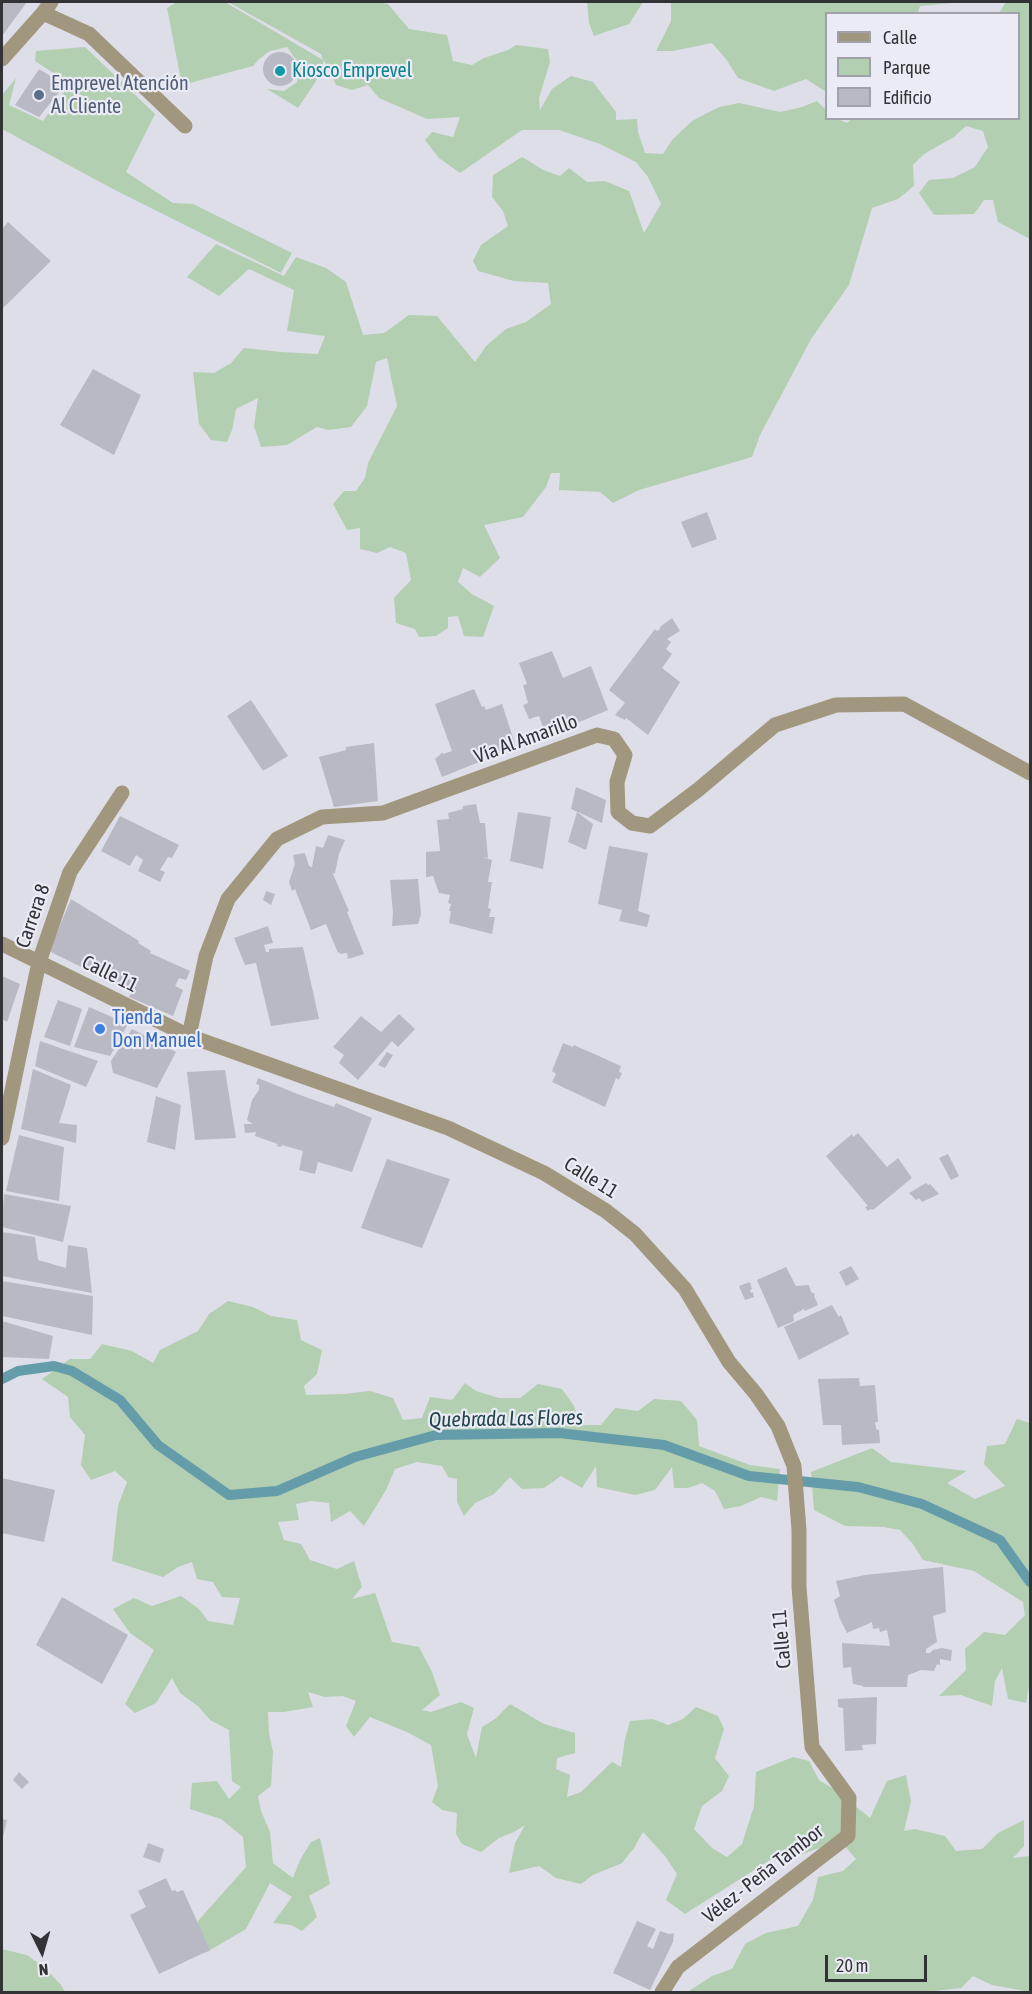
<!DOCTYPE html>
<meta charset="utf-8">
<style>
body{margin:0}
#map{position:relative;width:1032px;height:1994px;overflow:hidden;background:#dedee8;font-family:"Asap Condensed",sans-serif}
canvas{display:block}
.frame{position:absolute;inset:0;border:3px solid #333236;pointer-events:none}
.legend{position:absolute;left:825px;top:12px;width:195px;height:108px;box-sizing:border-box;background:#ebebf5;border:2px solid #a1a1a9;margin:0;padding:8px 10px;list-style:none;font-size:18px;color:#333236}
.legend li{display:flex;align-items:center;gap:12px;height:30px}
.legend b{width:30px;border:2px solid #a1a1a9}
.north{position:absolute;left:12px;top:1922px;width:60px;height:60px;-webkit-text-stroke:4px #ebebf5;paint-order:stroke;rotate:175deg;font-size:16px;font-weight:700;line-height:24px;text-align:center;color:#333236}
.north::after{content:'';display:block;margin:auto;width:21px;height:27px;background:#333236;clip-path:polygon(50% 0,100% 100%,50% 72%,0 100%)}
.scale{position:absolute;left:825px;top:1955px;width:102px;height:27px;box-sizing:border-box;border:3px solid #333236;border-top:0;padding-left:8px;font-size:18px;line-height:21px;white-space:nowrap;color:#333236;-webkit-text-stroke:4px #ebebf5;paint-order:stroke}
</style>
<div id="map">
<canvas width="1032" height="1994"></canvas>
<div class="frame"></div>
<ul class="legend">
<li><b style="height:8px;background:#a1977e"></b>Calle</li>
<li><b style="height:16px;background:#b2cfb1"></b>Parque</li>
<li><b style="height:16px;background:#b9b9c3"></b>Edificio</li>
</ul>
<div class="north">N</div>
<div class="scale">20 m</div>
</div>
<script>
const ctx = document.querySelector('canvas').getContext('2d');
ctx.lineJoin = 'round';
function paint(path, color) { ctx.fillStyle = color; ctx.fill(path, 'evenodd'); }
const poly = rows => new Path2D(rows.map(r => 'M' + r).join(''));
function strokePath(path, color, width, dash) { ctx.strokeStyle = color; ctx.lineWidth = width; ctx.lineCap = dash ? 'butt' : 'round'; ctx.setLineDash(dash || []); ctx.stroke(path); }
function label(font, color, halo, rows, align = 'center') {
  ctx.font = font + ' "Asap Condensed",sans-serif'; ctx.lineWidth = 4.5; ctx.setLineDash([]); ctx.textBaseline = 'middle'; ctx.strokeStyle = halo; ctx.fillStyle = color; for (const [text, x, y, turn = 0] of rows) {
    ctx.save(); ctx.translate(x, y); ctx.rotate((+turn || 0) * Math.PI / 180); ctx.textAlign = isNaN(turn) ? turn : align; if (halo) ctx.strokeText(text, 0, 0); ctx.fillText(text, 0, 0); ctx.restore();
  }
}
paint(poly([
 [177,2,225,2,323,60,321,54,228,2,378,2,388,4,409,29,447,35,453,61,472,65,484,58,508,50,516,45,548,49,550,62,539,98,540,110,552,89,571,76,593,82,616,112,616,120,637,119,638,132,645,153,663,154,672,140,692,121,719,107,739,103,780,112,802,107,817,101,826,110,826,118,838,119,847,123,852,118,1018,118,1018,14,999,13,1006,2,1030,2,1030,239,998,222,993,200,984,200,974,214,934,215,919,193,929,180,953,178,975,167,988,147,983,131,966,126,954,137,924,154,913,165,914,186,898,199,872,208,849,285,811,339,760,435,752,457,639,490,613,503,600,492,559,490,560,473,551,473,546,487,523,517,484,525,500,558,480,577,463,568,458,582,472,594,494,606,483,637,464,636,458,616,448,617,448,628,436,636,419,637,415,629,396,623,394,598,411,580,406,553,390,547,377,553,360,549,360,528,347,530,333,504,344,491,356,491,365,478,368,463,397,406,387,358,376,362,367,406,351,427,328,430,317,427,287,445,261,447,254,426,258,398,236,409,232,430,227,442,211,440,199,424,193,372,214,373,231,363,244,348,281,352,318,354,325,336,287,331,294,290,249,269,219,296,187,277,216,244,284,276,296,257,326,268,346,282,363,335,384,333,409,315,437,316,475,362,486,346,506,329,526,322,551,304,548,283,514,281,478,271,473,261,481,245,508,226,503,211,492,197,493,175,522,157,543,170,560,176,569,168,587,182,605,181,629,191,644,233,661,204,648,177,636,162,600,144,559,130,522,130,460,173,439,158,425,140,432,132,453,137,460,117,427,119,379,98,368,85,352,90,336,85,324,60,316,81,298,108,267,89,284,91,297,82,300,65,287,47,270,51,259,59,253,66,182,85,167,8],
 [587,2,643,2,629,24,594,36,589,23],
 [671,2,963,2,920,6,918,13,826,14,826,91,825,91,806,79,774,91,738,78,726,59,712,43,673,51,656,51,671,21],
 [85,47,155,114,126,172,173,203,193,204,292,253,281,273,111,188,2,129,2,95,16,78,9,105,43,121,70,84,35,61,36,51],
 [228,1301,253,1307,271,1316,297,1320,301,1340,322,1350,317,1374,304,1386,306,1395,344,1394,370,1391,393,1398,403,1420,422,1418,430,1397,452,1400,465,1383,476,1391,499,1398,520,1398,538,1384,562,1389,574,1406,580,1425,601,1425,615,1408,638,1411,654,1399,681,1401,697,1420,699,1446,750,1465,780,1469,777,1501,761,1497,741,1506,724,1509,715,1491,702,1483,688,1488,674,1488,672,1467,655,1490,635,1495,597,1487,596,1466,582,1488,561,1476,544,1488,522,1489,510,1477,494,1494,475,1503,464,1516,457,1502,457,1479,448,1477,442,1466,417,1462,395,1469,386,1490,364,1526,350,1511,331,1522,329,1503,311,1501,296,1504,299,1520,278,1522,284,1540,301,1544,310,1560,337,1569,354,1561,362,1587,352,1599,375,1593,392,1642,419,1647,432,1672,440,1695,422,1710,431,1712,461,1702,474,1708,467,1734,476,1758,482,1727,495,1719,510,1704,544,1724,575,1733,575,1753,557,1758,556,1769,570,1775,567,1797,581,1792,612,1762,621,1767,625,1739,630,1721,653,1719,668,1725,683,1719,696,1707,718,1716,724,1729,715,1758,729,1776,722,1791,702,1806,694,1829,712,1848,727,1857,742,1844,754,1806,756,1772,793,1757,809,1761,819,1780,838,1792,870,1818,887,1781,906,1775,911,1802,904,1831,915,1829,945,1836,956,1851,982,1849,998,1833,1024,1820,1024,1846,1013,1858,1030,1856,1030,1992,992,1985,973,1976,961,1988,934,1991,933,1992,687,1992,712,1976,732,1969,745,1944,766,1933,798,1926,813,1900,818,1877,843,1871,856,1859,843,1844,816,1849,788,1860,770,1860,685,1914,666,1900,677,1874,665,1856,643,1832,634,1848,622,1863,593,1875,581,1884,556,1878,539,1866,509,1873,515,1843,525,1825,514,1832,499,1838,481,1852,462,1844,456,1834,457,1813,442,1810,432,1802,438,1786,431,1745,407,1732,370,1717,354,1737,346,1726,356,1701,343,1696,325,1697,308,1692,313,1707,284,1712,268,1712,269,1733,273,1752,271,1786,258,1796,261,1811,270,1832,273,1863,293,1878,300,1860,311,1842,320,1838,330,1884,309,1896,317,1917,302,1931,291,1925,273,1923,292,1897,270,1883,246,1929,207,1952,193,1955,198,1921,246,1867,243,1837,221,1819,190,1809,192,1783,217,1781,229,1799,241,1787,232,1781,229,1730,210,1720,199,1707,180,1693,172,1678,156,1703,135,1713,125,1704,154,1650,130,1633,113,1609,134,1598,152,1606,181,1596,199,1609,208,1621,233,1625,240,1598,222,1597,213,1582,197,1579,192,1562,178,1567,163,1577,112,1561,118,1506,127,1482,115,1471,91,1480,81,1465,85,1435,70,1417,68,1397,42,1379,70,1359,90,1359,102,1344,132,1351,153,1363,160,1350,198,1331,209,1314],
 [1017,1419,1030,1423,1030,1680,1026,1703,1008,1699,1002,1668,995,1681,992,1706,961,1695,939,1696,966,1670,965,1649,984,1632,1005,1635,1025,1615,1023,1602,974,1571,923,1560,913,1544,900,1530,884,1527,845,1526,814,1510,811,1472,872,1448,891,1462,967,1471,947,1483,975,1499,1005,1486,984,1464,987,1446,1005,1444],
 [2,1949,27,1955,46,1969,61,1985,65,1992,2,1992]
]), '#b2cfb1');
strokePath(poly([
 [2,1379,18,1371,54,1366,72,1371,120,1400,158,1445,229,1495,277,1491,355,1457,436,1435,559,1433,664,1445,749,1476,858,1487,922,1504,1000,1540,1030,1582]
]), '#659caa', 10);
paint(poly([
 [2,2,27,2,2,36],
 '263 69a17 17 0 1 1 34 0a17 17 0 1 1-34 0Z',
 [39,69,65,85,39,117,15,105],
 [8,222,51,261,2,309,2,229],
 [93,369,141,395,114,455,60,425],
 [707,512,717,539,692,548,681,522],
 [672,618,680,631,667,639,671,642,666,649,672,654,662,668,680,682,648,735,626,718,625,720,615,715,625,703,609,690,655,629,657,631,660,629,660,627],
 [552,651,563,678,591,666,608,710,546,736,539,716,529,719,523,705,528,703,523,685,527,684,519,663],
 [474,689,482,707,484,706,486,710,502,704,516,747,442,777,435,759,443,752,443,754,452,751,435,704],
 [251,700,288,756,263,771,227,716],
 [374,743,378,801,334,807,319,757,346,750,346,747],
 [576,787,606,800,602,823,571,809],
 [476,804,480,823,485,823,488,858,482,857,492,860,488,882,492,882,488,908,491,909,489,917,495,917,492,934,449,923,451,911,449,911,451,904,448,903,450,895,439,893,433,876,426,877,426,852,440,851,437,820,449,819,448,813,463,809,463,806],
 [518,812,551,817,543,869,510,861],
 [577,812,593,824,586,850,568,842],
 [120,816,179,845,172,858,168,857,160,870,165,872,160,882,138,871,143,860,136,855,130,866,101,851],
 [328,835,345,840,339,854,335,873,333,874,349,911,347,912,364,954,348,959,347,953,340,954,340,952,338,953,326,924,311,930,295,889,292,891,289,882,295,864,293,855,305,853,309,866,312,867,316,846,323,848],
 [609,846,648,853,638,911,650,915,647,927,619,921,622,910,598,904],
 [418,879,421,914,418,924,392,926,393,913,390,880],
 [266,891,275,894,271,905,263,900],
 [71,899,139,941,138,943,151,951,150,953,190,971,186,980,179,978,175,986,183,990,173,1016,129,997,132,992,49,951],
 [268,926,273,943,264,945,266,952,269,952,269,949,303,947,319,1019,271,1026,256,963,245,965,234,938],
 [2,976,20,984,7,1022,2,1019],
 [58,1000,82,1009,70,1046,44,1037],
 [89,1007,128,1024,110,1056,74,1047],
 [399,1014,415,1029,398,1047,392,1041,358,1080,339,1063,344,1055,333,1047,361,1016,381,1032],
 [132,1029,176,1052,157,1088,113,1073,111,1061],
 [40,1041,98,1061,86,1087,35,1066],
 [563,1043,573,1047,574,1045,621,1066,619,1072,622,1073,619,1080,616,1078,605,1107,552,1082,556,1074,552,1071],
 [387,1052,393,1055,385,1068,378,1065],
 [33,1069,71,1085,59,1123,77,1125,76,1143,21,1129],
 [225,1070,236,1138,195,1140,187,1072],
 [258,1078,300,1095,334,1107,336,1103,372,1118,352,1172,318,1162,315,1174,299,1170,303,1151,282,1145,281,1147,277,1146,278,1144,255,1136,256,1132,245,1133,244,1124,253,1124,247,1120,252,1100,259,1090,259,1085,256,1084],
 [156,1096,181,1105,175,1150,147,1142],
 [858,1133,887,1167,898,1158,912,1178,873,1210,871,1209,868,1211,865,1207,868,1206,826,1156,852,1134,853,1137],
 [19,1135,64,1147,59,1201,6,1191],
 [948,1154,959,1176,951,1180,939,1158],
 [387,1159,450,1179,422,1248,361,1228],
 [926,1183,928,1185,930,1184,939,1194,922,1202,919,1198,916,1200,909,1193],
 [4,1194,71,1206,63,1242,2,1227],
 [2,1232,35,1237,38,1260,66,1268,68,1245,87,1248,92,1293,2,1276],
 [851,1266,859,1279,846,1286,839,1272],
 [786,1267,796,1286,809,1285,811,1292,815,1294,814,1296,818,1305,805,1311,804,1309,793,1315,794,1321,778,1328,757,1280],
 [2,1281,93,1296,92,1335,2,1316],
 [750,1282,752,1289,750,1290,751,1293,753,1292,754,1297,745,1300,739,1286],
 [832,1305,839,1317,841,1315,849,1334,799,1360,784,1327],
 [2,1321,53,1336,49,1359,2,1357],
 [859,1378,860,1386,875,1385,878,1422,875,1422,876,1429,879,1430,880,1443,842,1445,841,1425,823,1425,818,1379],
 [2,1478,55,1490,44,1542,2,1533],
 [943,1567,946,1612,933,1616,937,1642,926,1649,926,1653,930,1653,933,1650,942,1648,952,1650,951,1661,940,1659,940,1665,937,1664,934,1671,921,1670,908,1675,907,1687,863,1687,863,1686,853,1684,851,1667,843,1668,842,1643,890,1646,887,1630,880,1632,879,1628,873,1629,872,1622,847,1633,840,1619,834,1600,840,1596,836,1581,865,1575],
 [62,1597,128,1635,102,1684,36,1645],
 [877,1697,876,1744,862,1745,863,1750,845,1751,843,1708,838,1707,838,1699],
 [19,1772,29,1782,22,1789,13,1780],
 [2,1819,7,1820,2,1841],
 [148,1843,164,1849,160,1863,143,1857],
 [166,1878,172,1891,175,1890,177,1892,183,1890,210,1950,159,1974,130,1915,146,1907,138,1891],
 [637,1921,656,1929,647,1946,653,1949,660,1931,669,1934,674,1933,673,1942,650,1990,613,1973]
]), '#b9b9c3');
strokePath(poly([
 [43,13,89,34,185,126],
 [39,962,70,872,122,793]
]), '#a1977e', 15);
strokePath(poly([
 [2,59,43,13,51,2],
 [2,944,189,1036,448,1128,544,1173,606,1211,635,1234,685,1289,729,1362,756,1394,778,1426,794,1466,799,1530,799,1587,812,1747,849,1798,848,1836,678,1967,662,1992],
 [189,1036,206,956,228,899,277,839,322,817,383,813,597,735,614,739,625,755,617,782,618,812,632,823,650,826,699,789,775,725,836,705,904,704,1030,773],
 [2,1138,39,962]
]), '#a1977e', 15);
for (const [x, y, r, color] of [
 [280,71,6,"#0f9aa8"],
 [39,95,6,"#5c6f8a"],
 [100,1029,6,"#3f7fe0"]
]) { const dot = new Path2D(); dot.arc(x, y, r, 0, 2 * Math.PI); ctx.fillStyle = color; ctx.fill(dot); strokePath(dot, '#ebebf5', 2); }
label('20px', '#0d838f', '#ebebf5', [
 ["Kiosco Emprevel",292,71]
], 'left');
label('20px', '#4e5e75', '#ebebf5', [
 ["Emprevel Atención",51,84],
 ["Al Cliente",51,107]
], 'left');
label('20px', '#333236', '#ebebf5', [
 ["Vía Al Amarillo",526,739,-20],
 ["Carrera 8",33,916,-71],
 ["Calle 11",110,974,26],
 ["Calle 11",591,1178,32],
 ["Calle 11",782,1639,-95],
 ["Vélez - Peña Tambor",763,1874,-38]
]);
label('20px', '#366cbe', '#ebebf5', [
 ["Tienda",112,1018],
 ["Don Manuel",112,1041]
], 'left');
label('italic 21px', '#21464e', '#ebebf5', [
 ["Quebrada Las Flores",506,1419,-1]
]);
</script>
